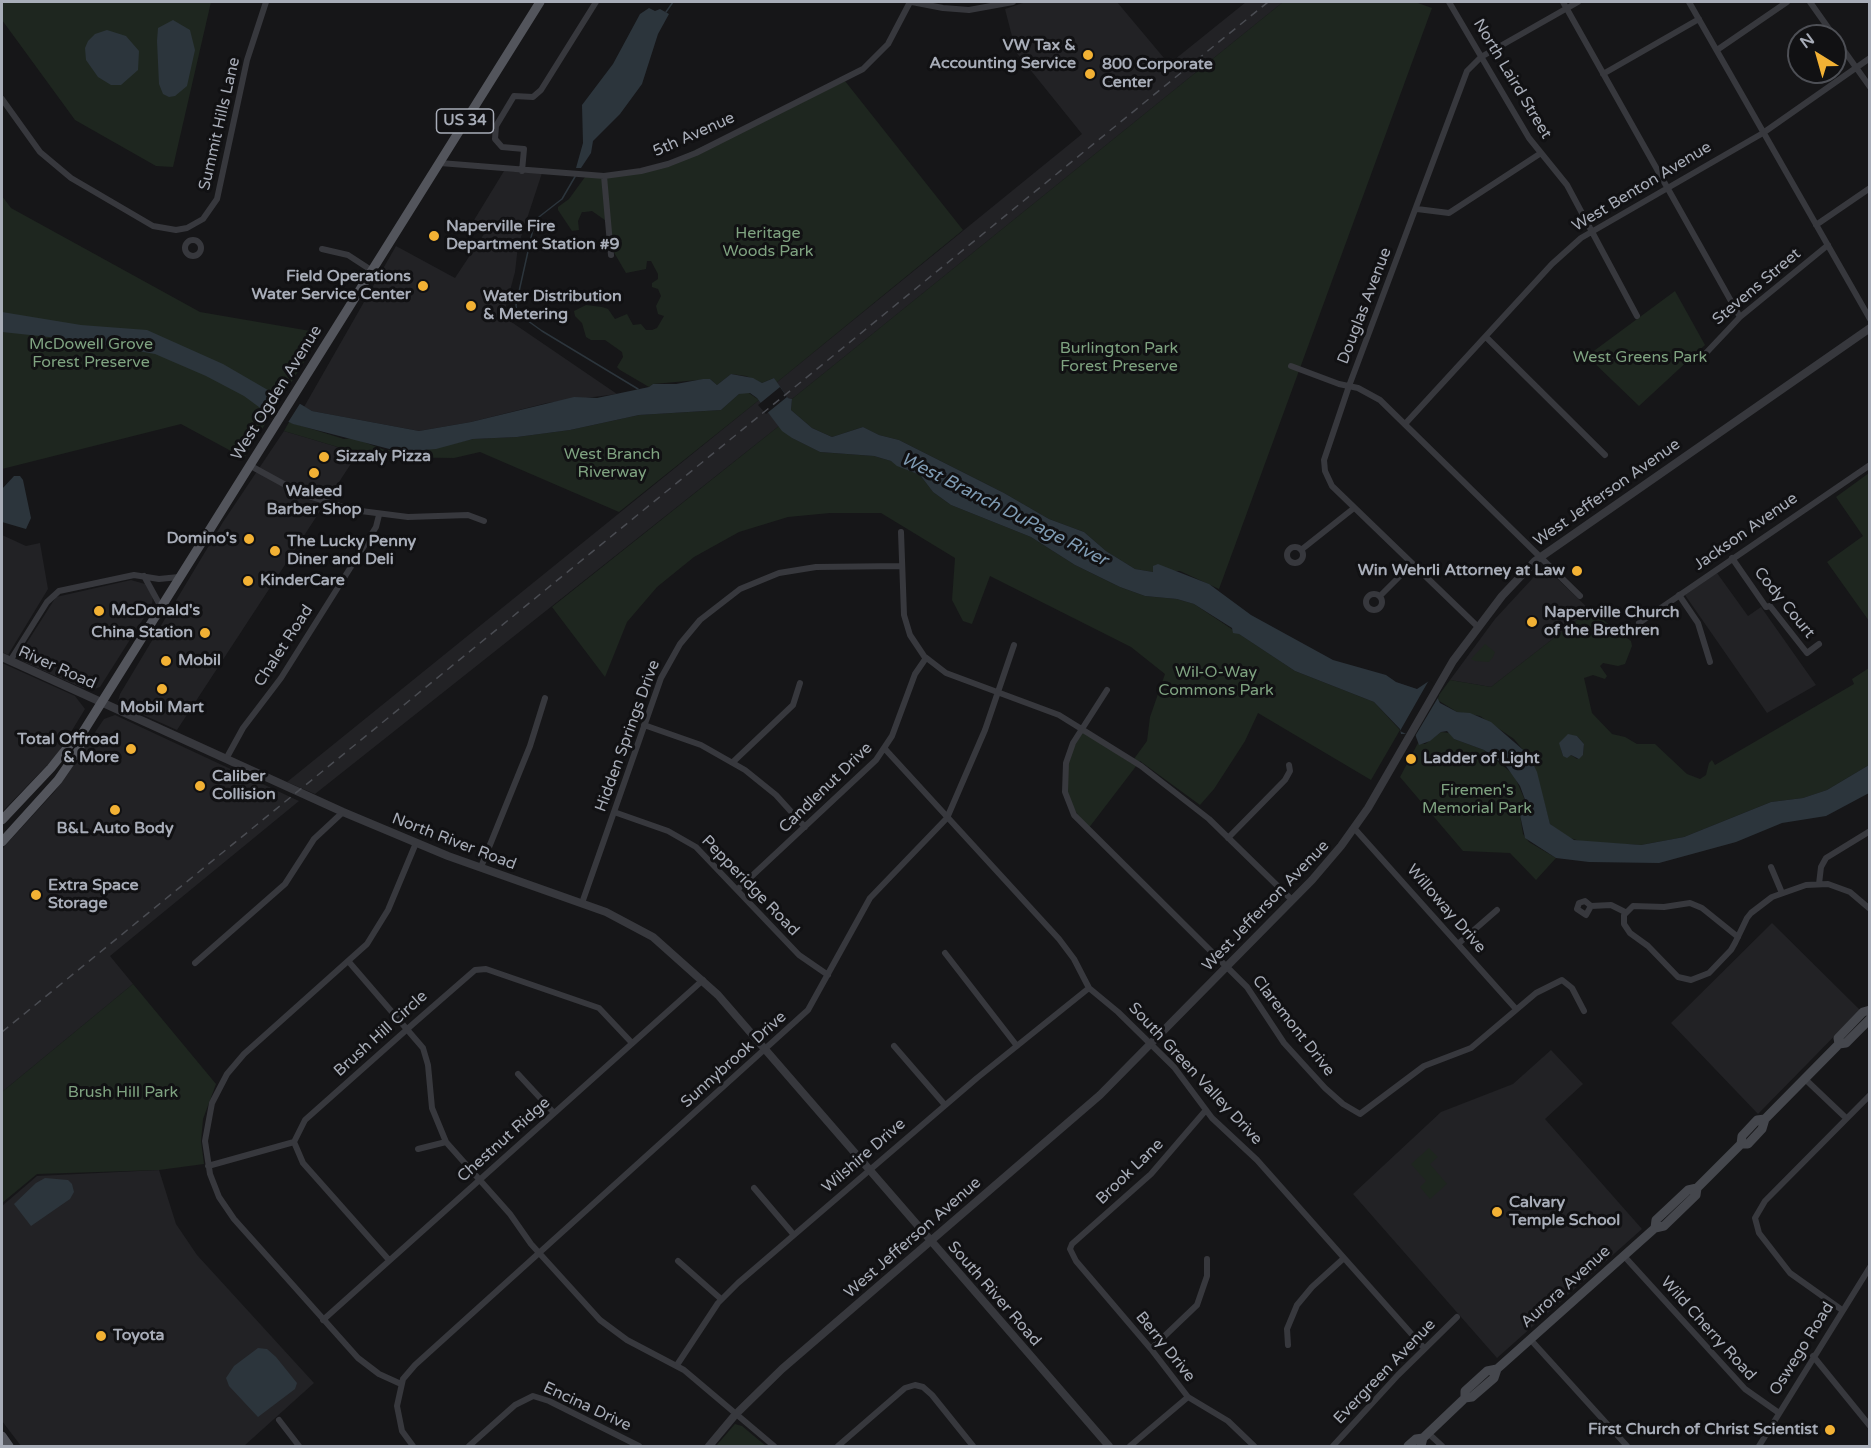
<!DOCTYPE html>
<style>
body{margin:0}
#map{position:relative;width:1871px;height:1448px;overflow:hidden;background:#161618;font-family:"Varela Round",sans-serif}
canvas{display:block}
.frame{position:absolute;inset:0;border:3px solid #a8adb8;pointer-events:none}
.north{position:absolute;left:1787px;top:24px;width:60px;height:60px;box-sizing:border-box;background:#111113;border:2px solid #4d4f55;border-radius:50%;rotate:323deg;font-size:16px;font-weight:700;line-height:24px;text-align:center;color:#a8adb8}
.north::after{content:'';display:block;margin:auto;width:21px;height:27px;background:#f2b134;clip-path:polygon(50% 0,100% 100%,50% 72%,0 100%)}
</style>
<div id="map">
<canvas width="1871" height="1448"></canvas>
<div class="frame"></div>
<div class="north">N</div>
</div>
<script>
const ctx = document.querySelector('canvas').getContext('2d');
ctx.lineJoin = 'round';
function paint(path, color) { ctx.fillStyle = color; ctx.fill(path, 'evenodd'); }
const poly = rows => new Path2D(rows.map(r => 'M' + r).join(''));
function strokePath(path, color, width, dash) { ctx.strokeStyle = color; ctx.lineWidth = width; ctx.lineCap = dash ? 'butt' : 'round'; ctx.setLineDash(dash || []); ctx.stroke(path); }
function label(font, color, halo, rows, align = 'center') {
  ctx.font = font + ' "Varela Round",sans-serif'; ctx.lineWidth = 6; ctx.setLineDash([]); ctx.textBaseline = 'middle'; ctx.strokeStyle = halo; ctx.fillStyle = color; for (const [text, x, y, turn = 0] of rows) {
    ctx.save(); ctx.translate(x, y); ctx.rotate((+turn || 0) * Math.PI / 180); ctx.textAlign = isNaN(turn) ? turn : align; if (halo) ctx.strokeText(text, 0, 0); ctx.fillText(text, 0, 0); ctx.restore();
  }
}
paint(poly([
 [1026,2,1117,2,1169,64,1246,2,1283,2,792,399,788,398,776,383,1082,134,1016,52,1005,9],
 [504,171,542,173,518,246,515,272,504,313,507,319,617,394,547,403,471,422,419,431,312,411,304,407,396,246,455,278,484,234,471,225],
 [759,400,779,426,315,794,287,782],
 [284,431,358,453,177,730,121,705,118,701,120,694,223,522],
 [2,535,26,546,40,543,48,589,8,655,2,652],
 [1544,566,1590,610,1491,687,1450,680,1495,619],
 [1717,573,1748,616,1761,607,1816,685,1767,713,1685,595],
 [131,580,145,584,153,596,152,605,100,687,92,690,80,687,24,662,20,657,21,652,56,597],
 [2,663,75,696,85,709,57,755,2,812],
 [115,715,299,801,110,956,133,984,2,1092,2,849,55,791,104,719],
 [1772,923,1860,1010,1758,1114,1671,1023],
 [1551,1050,1583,1084,1545,1119,1642,1229,1497,1358,1353,1194,1441,1112,1513,1084],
 [159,1170,176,1224,197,1255,314,1383,244,1446,21,1446,2,1421,2,1206,37,1176]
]), '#222225');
paint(poly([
 [2,2,211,2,173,167,156,166,75,120,2,20],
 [1283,2,1415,2,1432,8,1219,589,1180,571,1153,572,1135,569,1106,551,1084,532,1049,519,1004,493,899,440,879,435,863,427,832,437,812,428,791,410,792,399],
 [845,81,963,230,776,383,774,378,762,383,746,376,731,374,717,385,710,379,653,384,649,387,620,370,617,367,623,357,622,352,605,340,591,340,586,337,582,323,575,316,574,311,586,305,602,307,608,309,615,319,627,314,633,325,641,324,646,330,652,330,657,328,664,316,658,314,656,306,661,296,658,289,652,287,652,283,658,279,658,274,651,261,647,261,646,269,626,273,612,249,609,223,592,211,585,212,582,212,578,221,579,230,572,231,558,210,558,207,569,199,585,177,658,167],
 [2,196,11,208,200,312,322,333,244,458,181,424,2,469],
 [1675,291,1705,345,1639,406,1587,356],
 [746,391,759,400,619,512,480,452,454,458,387,457,358,453,284,431,289,422,344,439,353,438,385,450,425,450,473,439,517,437,570,430,639,415,721,410,739,394],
 [779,426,792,438,820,452,874,456,891,461,920,475,933,492,951,505,1031,537,1075,565,1120,587,1145,596,1177,599,1194,604,1295,671,1374,702,1400,730,1371,780,1258,713,1245,741,1214,789,1200,805,1140,761,1088,829,1071,805,1065,781,1071,752,1083,731,1131,763,1147,741,1150,717,1165,674,1131,647,990,576,972,624,963,621,952,600,955,558,881,513,830,513,788,517,739,532,694,557,657,587,627,622,605,677,552,607],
 [1869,473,1869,621,1827,562,1863,536,1836,497],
 [1590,610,1631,641,1632,646,1625,664,1618,666,1603,663,1600,666,1607,676,1605,679,1593,675,1584,678,1592,713,1612,734,1625,737,1637,744,1655,744,1687,774,1700,779,1706,775,1709,763,1712,760,1715,765,1854,684,1852,679,1869,668,1869,765,1827,790,1803,798,1771,802,1684,837,1641,845,1583,842,1567,837,1550,824,1533,762,1514,739,1480,716,1457,712,1436,699,1450,680,1491,687],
 [1577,736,1584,744,1583,755,1577,759,1571,755,1563,756,1561,749,1573,737],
 [1485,644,1495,652,1493,657,1489,662,1475,661,1471,659],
 [1441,732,1450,733,1454,739,1484,750,1514,775,1527,805,1527,812,1520,815,1523,834,1529,842,1556,858,1536,880,1510,853,1463,851,1400,777,1418,743,1425,744],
 [133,984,216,1084,203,1119,201,1141,204,1164,159,1170,37,1174,2,1203,2,1092],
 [1429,1148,1438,1157,1430,1164,1447,1184,1430,1199,1420,1187,1426,1181,1411,1164],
 [735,1424,742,1426,766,1446,716,1446]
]), '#1e261f');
paint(poly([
 [649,8,655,11,660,9,669,14,658,34,642,84,620,114,593,141,591,153,581,168,576,168,583,143,582,105,613,64,640,14],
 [173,20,190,30,195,50,187,86,175,96,169,97,163,94,159,84,157,41,158,28],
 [107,30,126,36,139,51,138,70,121,85,111,85,98,77,86,60,85,48,88,41,95,34],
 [2,312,81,325,147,330,223,364,273,393,292,399,312,411,419,431,471,422,574,397,597,398,649,387,653,384,676,384,703,379,710,379,717,385,731,374,753,378,762,383,774,378,788,398,792,399,791,410,812,428,832,437,863,427,879,435,899,440,1004,493,1049,519,1084,532,1106,551,1135,569,1153,572,1153,566,1158,564,1209,584,1251,615,1333,660,1386,675,1396,682,1417,689,1429,681,1440,703,1457,712,1470,713,1491,722,1529,755,1537,772,1550,824,1574,840,1641,845,1684,837,1771,802,1803,798,1827,790,1869,765,1869,793,1826,816,1782,823,1736,842,1659,863,1589,862,1556,858,1525,838,1520,815,1527,812,1527,805,1520,786,1506,766,1484,750,1454,739,1447,731,1441,732,1430,741,1419,745,1415,734,1401,734,1400,729,1374,702,1295,671,1239,634,1233,633,1232,628,1194,604,1177,599,1145,596,1120,587,1075,565,1031,537,951,505,933,492,920,475,897,466,891,461,874,456,820,452,792,438,782,431,757,398,750,393,739,394,721,410,639,415,570,430,517,437,473,439,436,449,401,452,293,424,263,410,244,396,206,376,155,354,77,340,2,332],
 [14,476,20,476,23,480,31,518,26,529,2,522,2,489],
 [1568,734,1577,736,1584,744,1583,755,1579,759,1571,755,1567,758,1563,756,1559,743],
 [45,1178,68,1180,72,1184,74,1192,70,1199,31,1226,14,1204,36,1183],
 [258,1348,267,1349,276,1357,297,1383,295,1389,258,1417,229,1386,226,1378,234,1366]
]), '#2c353c');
paint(poly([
 [780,387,787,397,766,414,758,405],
 [283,393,301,402,287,424,268,416],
 [1429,680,1437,687,1439,696,1414,738,1400,731]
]), '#161618');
strokePath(poly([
 [666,12,673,2],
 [576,175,562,199,535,220,516,305,517,313,542,331,638,389]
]), '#2c353c', 1.5);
strokePath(poly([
 [912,2,943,8,969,10,1013,2],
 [1449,2,1529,138,1567,185,1637,316],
 [1563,2,1740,317],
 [1689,2,1870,319],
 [1810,2,1834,36],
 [1835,38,1870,87],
 [1717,50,1787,2],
 [1603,74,1699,19],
 [2,99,40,152,71,178,153,226,176,230,187,228,203,219,217,199,247,60,266,2],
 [440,163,604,176,641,171,668,164,696,153,863,69,888,44,910,2],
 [522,171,524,149,502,147,495,139,496,126,514,96,533,97,541,90,596,2],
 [604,176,611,255],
 [1417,209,1449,213,1541,153],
 [1816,225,1870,188],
 '185 248a8 8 0 1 1 16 0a8 8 0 1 1-16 0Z',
 [322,249,348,255,371,270],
 [1486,337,1605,455],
 [1706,353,1740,317,1828,245],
 [1291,366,1339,384,1358,388,1380,400,1580,596],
 [1405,424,1552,264,1581,238,1763,133,1870,58],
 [249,465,302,494,353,510,408,517,468,515,484,521],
 [901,532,904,615,910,635,924,656,946,673,1059,715,1141,766,1209,819,1292,900],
 '1287 555a8 8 0 1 1 16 0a8 8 0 1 1-16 0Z',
 [1301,550,1354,508],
 [1732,558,1766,607,1770,606,1807,653,1819,644],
 [144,576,161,607],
 '1366 602a8 8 0 1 1 16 0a8 8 0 1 1-16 0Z',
 [1679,595,1698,623,1710,662],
 [1380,596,1411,565],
 [1639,623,1870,465],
 [1477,626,1332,486,1325,471,1324,460,1349,386,1467,71,1481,57,1578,2],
 [10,661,47,602,59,591,134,575,159,579,179,577],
 [1107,690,1073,743,1066,763,1065,792,1074,815,1247,987,1284,1043,1325,1088,1343,1104,1360,1114,1424,1066,1471,1048,1536,993,1562,980,1572,988,1584,1011],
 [644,725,701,745,745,770,776,795,805,827],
 [885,749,1059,939,1074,959,1089,988,1118,1012,1174,1067,1212,1118,1257,1160,1424,1348],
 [226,759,243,728,281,678,376,527,379,515],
 [733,762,793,705,800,683],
 [614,812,668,831,696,847,799,955,828,975],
 [1354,828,1516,1009],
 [1228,838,1285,780,1290,771,1289,765],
 [481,867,530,746,545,698],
 [1771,867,1782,893],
 [1819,884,1821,867,1826,858,1870,831],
 [738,889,876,760,892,736,915,674,926,658],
 [582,903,661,678,680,644,700,620,740,589,779,573,816,567,902,566],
 [1591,906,1586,915,1577,909,1579,903,1585,901,1591,906,1611,905,1625,912],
 [1738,937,1702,908,1690,903,1664,907,1633,906,1624,915,1624,924,1630,933,1648,946,1678,977,1691,980,1709,973,1731,950,1735,943,1747,918,1751,913,1772,897,1806,885,1828,884,1850,892,1870,909],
 [1458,944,1497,910],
 [945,953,1017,1046],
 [349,962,423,1048,428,1065,432,1108,446,1142,510,1214,531,1244,600,1320,627,1340,684,1370,774,1446],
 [195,963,285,884,314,839,343,812],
 [894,1046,945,1105],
 [518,1074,554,1113],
 [1805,1079,1846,1118],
 [1206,1110,1151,1174,1072,1244,1070,1249,1076,1261,1151,1349,1188,1397,1228,1421,1254,1446],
 [418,1149,446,1142],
 [208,1166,294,1142],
 [754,1188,794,1235],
 [1624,1256,1745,1389,1779,1413],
 [389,1260,303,1163,294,1142,305,1120,413,1024,475,970,486,969,599,1008,632,1043],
 [678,1261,721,1299],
 [1842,1310,1790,1273,1759,1233,1755,1218,1765,1201,1870,1095],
 [323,1320,703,980],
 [1530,1339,1627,1446],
 [1288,1345,1287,1329,1297,1305,1312,1287,1344,1258],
 [1151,1349,1197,1305,1207,1276,1207,1259],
 [1813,1356,1870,1426],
 [677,1365,718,1303,738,1283,977,1078,1089,988],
 [401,1384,379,1374,358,1358,234,1219,219,1197,210,1174,205,1141,212,1103,227,1074,244,1054,367,944,388,910,416,843],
 [279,1420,299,1446],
 [1428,1433,1442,1446],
 [413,1446,402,1431,397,1406,403,1379,415,1365,808,1010,870,898,947,818,985,730,1014,645],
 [469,1446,515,1405,533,1396,549,1401,639,1446],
 [838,1446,905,1388,915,1385,923,1387,932,1395,973,1446],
 [1130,1446,1188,1397],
 [1333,1446,1398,1375,1457,1317],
 [1759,1446,1870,1267]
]), '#37383d', 6);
strokePath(poly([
 [2,657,343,812,448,856,606,912,653,937,718,995,1109,1446],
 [709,1446,735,1415,782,1369,1100,1095,1312,880,1341,846,1368,808,1453,661,1502,596,1535,561,1870,328]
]), '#37383d', 8);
strokePath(poly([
 [1839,1044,1838,1038,1863,1012,1870,1010],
 [1741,1144,1748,1144,1762,1129,1765,1119,1839,1044,1846,1043,1870,1019],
 [1655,1228,1656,1220,1688,1190,1697,1188],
 [1465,1398,1465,1391,1487,1371,1497,1369,1655,1228,1664,1226,1696,1195,1697,1188,1741,1144,1742,1136,1757,1120,1765,1119],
 [1408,1446,1416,1439,1423,1438],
 [1421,1446,1423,1438,1465,1398,1472,1397,1494,1378,1497,1369]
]), '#45474d', 9);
strokePath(poly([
 [2,820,51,768,71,743,78,740,540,2],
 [2,842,58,780,80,748,78,740],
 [2,1436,9,1446]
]), '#53555c', 9);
strokePath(poly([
 [2,1032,1268,2]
]), '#4a4c52', 1.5, [8, 6]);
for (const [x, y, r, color] of [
 [1088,55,6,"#f2b134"],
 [1090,74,6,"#f2b134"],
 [434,236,6,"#f2b134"],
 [423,286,6,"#f2b134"],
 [471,306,6,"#f2b134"],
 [324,457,6,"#f2b134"],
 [314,473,6,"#f2b134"],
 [249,539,6,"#f2b134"],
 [275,551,6,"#f2b134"],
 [1577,571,6,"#f2b134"],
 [248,581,6,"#f2b134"],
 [99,611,6,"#f2b134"],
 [1532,622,6,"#f2b134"],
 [205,633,6,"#f2b134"],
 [166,661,6,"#f2b134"],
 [162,689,6,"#f2b134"],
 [131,749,6,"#f2b134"],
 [1411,759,6,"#f2b134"],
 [200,786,6,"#f2b134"],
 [115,810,6,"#f2b134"],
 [36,895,6,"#f2b134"],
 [1497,1212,6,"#f2b134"],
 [101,1336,6,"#f2b134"],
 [1830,1430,6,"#f2b134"]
]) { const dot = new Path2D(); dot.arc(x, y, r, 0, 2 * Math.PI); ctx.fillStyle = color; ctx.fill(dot); strokePath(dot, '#111113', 2); }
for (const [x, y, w] of [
 [465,121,57]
]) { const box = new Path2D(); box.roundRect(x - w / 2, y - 12, w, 24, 4.5); ctx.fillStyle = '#111113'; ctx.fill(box); strokePath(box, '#a8adb8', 1.5); }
label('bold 15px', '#a8adb8', null, [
 ["US 34",465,121]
]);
label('bold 16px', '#a8adb8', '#111113', [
 ["VW Tax &",1076,46,"right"],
 ["Accounting Service",1076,64,"right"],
 ["800 Corporate",1102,65],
 ["Center",1102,83],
 ["Naperville Fire",446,227],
 ["Department Station #9",446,245],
 ["Field Operations",411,277,"right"],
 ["Water Service Center",411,295,"right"],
 ["Water Distribution",483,297],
 ["& Metering",483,315],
 ["Sizzaly Pizza",336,457],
 ["Waleed",314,492,"center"],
 ["Barber Shop",314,510,"center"],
 ["Domino's",237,539,"right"],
 ["The Lucky Penny",287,542],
 ["Diner and Deli",287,560],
 ["Win Wehrli Attorney at Law",1565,571,"right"],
 ["KinderCare",260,581],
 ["McDonald's",111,611],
 ["Naperville Church",1544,613],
 ["of the Brethren",1544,631],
 ["China Station",193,633,"right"],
 ["Mobil",178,661],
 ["Mobil Mart",162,708,"center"],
 ["Total Offroad",119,740,"right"],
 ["& More",119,758,"right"],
 ["Ladder of Light",1423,759],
 ["Caliber",212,777],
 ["Collision",212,795],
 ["B&L Auto Body",115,829,"center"],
 ["Extra Space",48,886],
 ["Storage",48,904],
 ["Calvary",1509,1203],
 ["Temple School",1509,1221],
 ["Toyota",113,1336],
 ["First Church of Christ Scientist",1818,1430,"right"]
], 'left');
label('16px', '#a8adb8', '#111113', [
 ["North Laird Street",1512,79,59],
 ["Summit Hills Lane",220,124,-77],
 ["5th Avenue",694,135,-24],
 ["West Benton Avenue",1642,187,-31],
 ["Stevens Street",1757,287,-40],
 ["Douglas Avenue",1365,306,-69],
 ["West Ogden Avenue",277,393,-58],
 ["West Jefferson Avenue",1607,493,-35],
 ["Jackson Avenue",1746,532,-35],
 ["Cody Court",1784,603,51],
 ["Chalet Road",284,646,-57],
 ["River Road",57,668,24],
 ["Hidden Springs Drive",628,736,-70],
 ["Candlenut Drive",826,788,-44],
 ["North River Road",454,842,21],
 ["Pepperidge Road",750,886,46],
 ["West Jefferson Avenue",1266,906,-46],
 ["Willoway Drive",1446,909,49],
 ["Claremont Drive",1293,1026,52],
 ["Brush Hill Circle",381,1034,-42],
 ["Sunnybrook Drive",734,1060,-42],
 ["South Green Valley Drive",1195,1074,47],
 ["Chestnut Ridge",504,1140,-42],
 ["Wilshire Drive",864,1156,-41],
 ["Brook Lane",1130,1172,-44],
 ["West Jefferson Avenue",913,1238,-41],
 ["Aurora Avenue",1566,1287,-42],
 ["South River Road",994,1294,49],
 ["Wild Cherry Road",1708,1329,48],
 ["Berry Drive",1165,1347,51],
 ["Oswego Road",1802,1349,-58],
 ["Evergreen Avenue",1385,1372,-46],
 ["Encina Drive",587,1407,25]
]);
label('16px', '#7fa381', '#111113', [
 ["Heritage",768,234],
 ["Woods Park",768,252],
 ["McDowell Grove",91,345],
 ["Forest Preserve",91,363],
 ["Burlington Park",1119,349],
 ["Forest Preserve",1119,367],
 ["West Greens Park",1640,358],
 ["West Branch",612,455],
 ["Riverway",612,473],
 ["Wil-O-Way",1216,673],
 ["Commons Park",1216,691],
 ["Firemen's",1477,791],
 ["Memorial Park",1477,809],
 ["Brush Hill Park",123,1093]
]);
label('italic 18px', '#7f9bb3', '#111113', [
 ["West Branch DuPage River",1004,510,27]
]);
</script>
